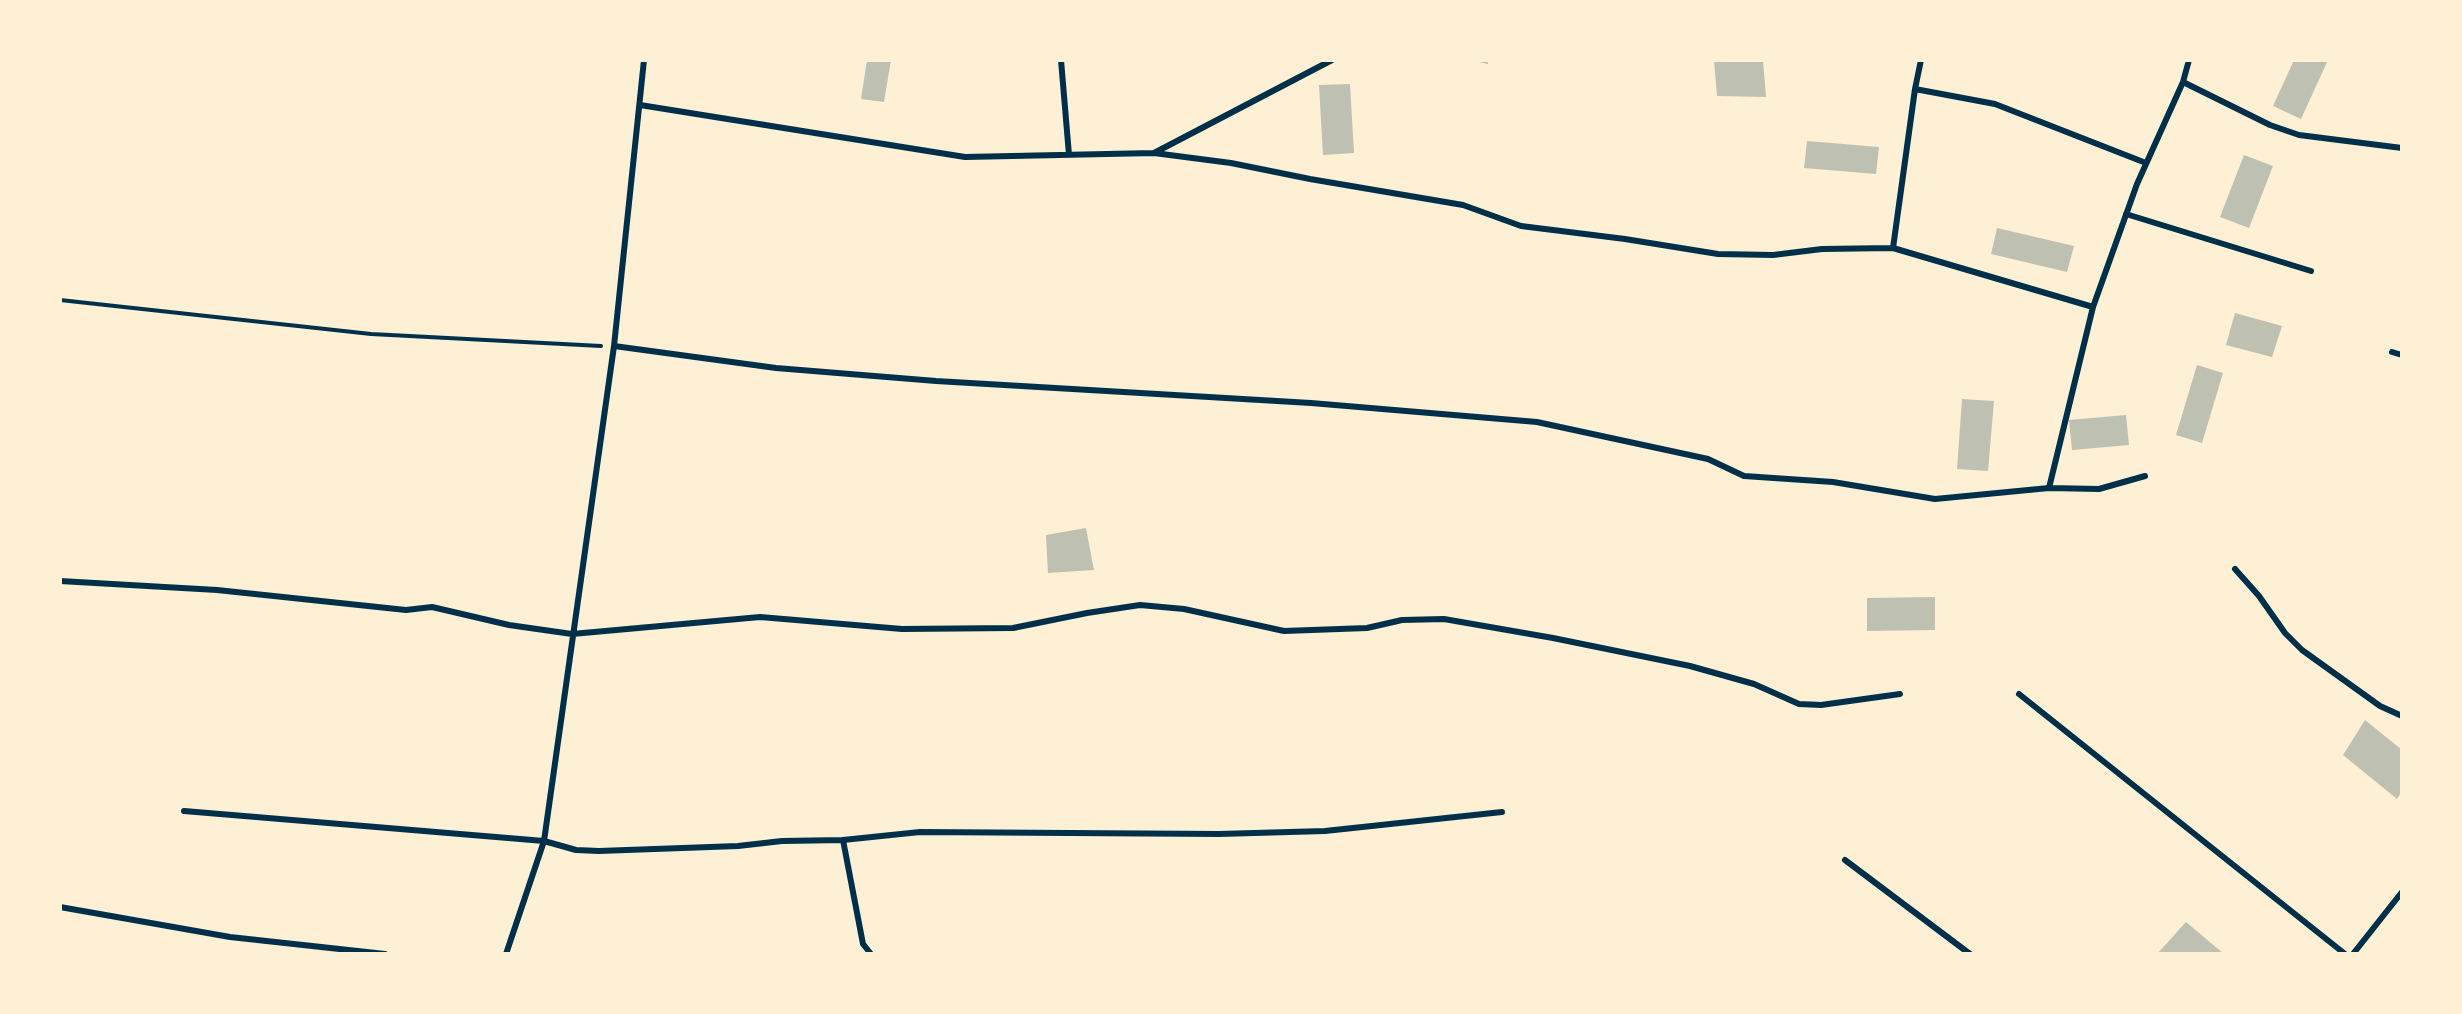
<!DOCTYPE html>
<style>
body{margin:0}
#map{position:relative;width:2462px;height:1014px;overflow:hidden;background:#fdf0d5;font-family:"Source Sans 3",sans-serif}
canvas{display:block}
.frame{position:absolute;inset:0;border:62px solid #fdf0d5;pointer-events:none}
</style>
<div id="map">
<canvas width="2462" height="1014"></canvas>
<div class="frame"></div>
</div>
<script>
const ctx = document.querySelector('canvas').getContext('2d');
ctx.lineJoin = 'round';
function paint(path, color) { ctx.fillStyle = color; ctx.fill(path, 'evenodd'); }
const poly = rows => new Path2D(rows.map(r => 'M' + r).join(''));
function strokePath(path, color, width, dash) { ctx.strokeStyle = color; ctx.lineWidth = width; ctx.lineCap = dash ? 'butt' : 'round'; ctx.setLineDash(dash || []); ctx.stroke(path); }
paint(poly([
 [867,60,891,60,884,102,861,99],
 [1469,60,1488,60,1488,64],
 [1714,60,1763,60,1766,97,1717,96],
 [2294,60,2328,60,2301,119,2273,106],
 [1350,84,1354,153,1323,155,1319,85],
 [1807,141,1879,147,1876,174,1804,168],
 [2244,155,2273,166,2249,228,2220,217],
 [1997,228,2074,246,2067,272,1991,254],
 [2235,313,2282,326,2272,357,2226,345],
 [2197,365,2223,373,2202,443,2176,435],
 [1962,399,1994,401,1988,471,1957,469],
 [2126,415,2129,445,2072,450,2069,420],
 [1086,528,1094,570,1048,573,1046,535],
 [1935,597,1935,630,1867,631,1867,598],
 [2365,720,2402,750,2402,791,2397,799,2343,755],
 [2186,922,2224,954,2158,953]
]), '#bec0b2');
strokePath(poly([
 [60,300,371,334,601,346]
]), '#003049', 4);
strokePath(poly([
 [1061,60,1069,155],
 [1921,60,1915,89,1995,104,2146,163],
 [2183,82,2270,125,2299,135,2402,148],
 [640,105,965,157,1154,153,1231,163,1310,179,1463,205,1521,226,1625,239,1718,254,1773,255,1822,249,1893,248,2093,307],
 [1154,153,1332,60],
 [2126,214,2311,271],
 [1893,248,1915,89],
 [614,346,776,368,936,381,1311,403,1537,422,1708,459,1744,476,1833,482,1935,499,2049,488,2099,489,2145,476],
 [2392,352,2402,355],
 [2049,488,2093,307,2137,184,2183,82,2189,60],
 [2235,569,2259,596,2285,633,2302,650,2380,706,2402,716],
 [60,581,217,590,406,610,432,607,509,625,572,634,760,617,902,629,1013,628,1087,613,1140,605,1184,609,1284,631,1367,628,1402,620,1444,619,1553,638,1690,666,1754,684,1799,704,1821,705,1900,694],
 [2019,694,2345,954],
 [184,811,544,841,576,850,599,851,738,846,782,841,843,840,920,832,1219,834,1325,831,1502,812],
 [843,840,863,944,871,954],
 [1845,860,1970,954],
 [60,907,230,937,385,954],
 [506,954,544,841,614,346,644,60],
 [2353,954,2402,892]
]), '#003049', 6);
</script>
